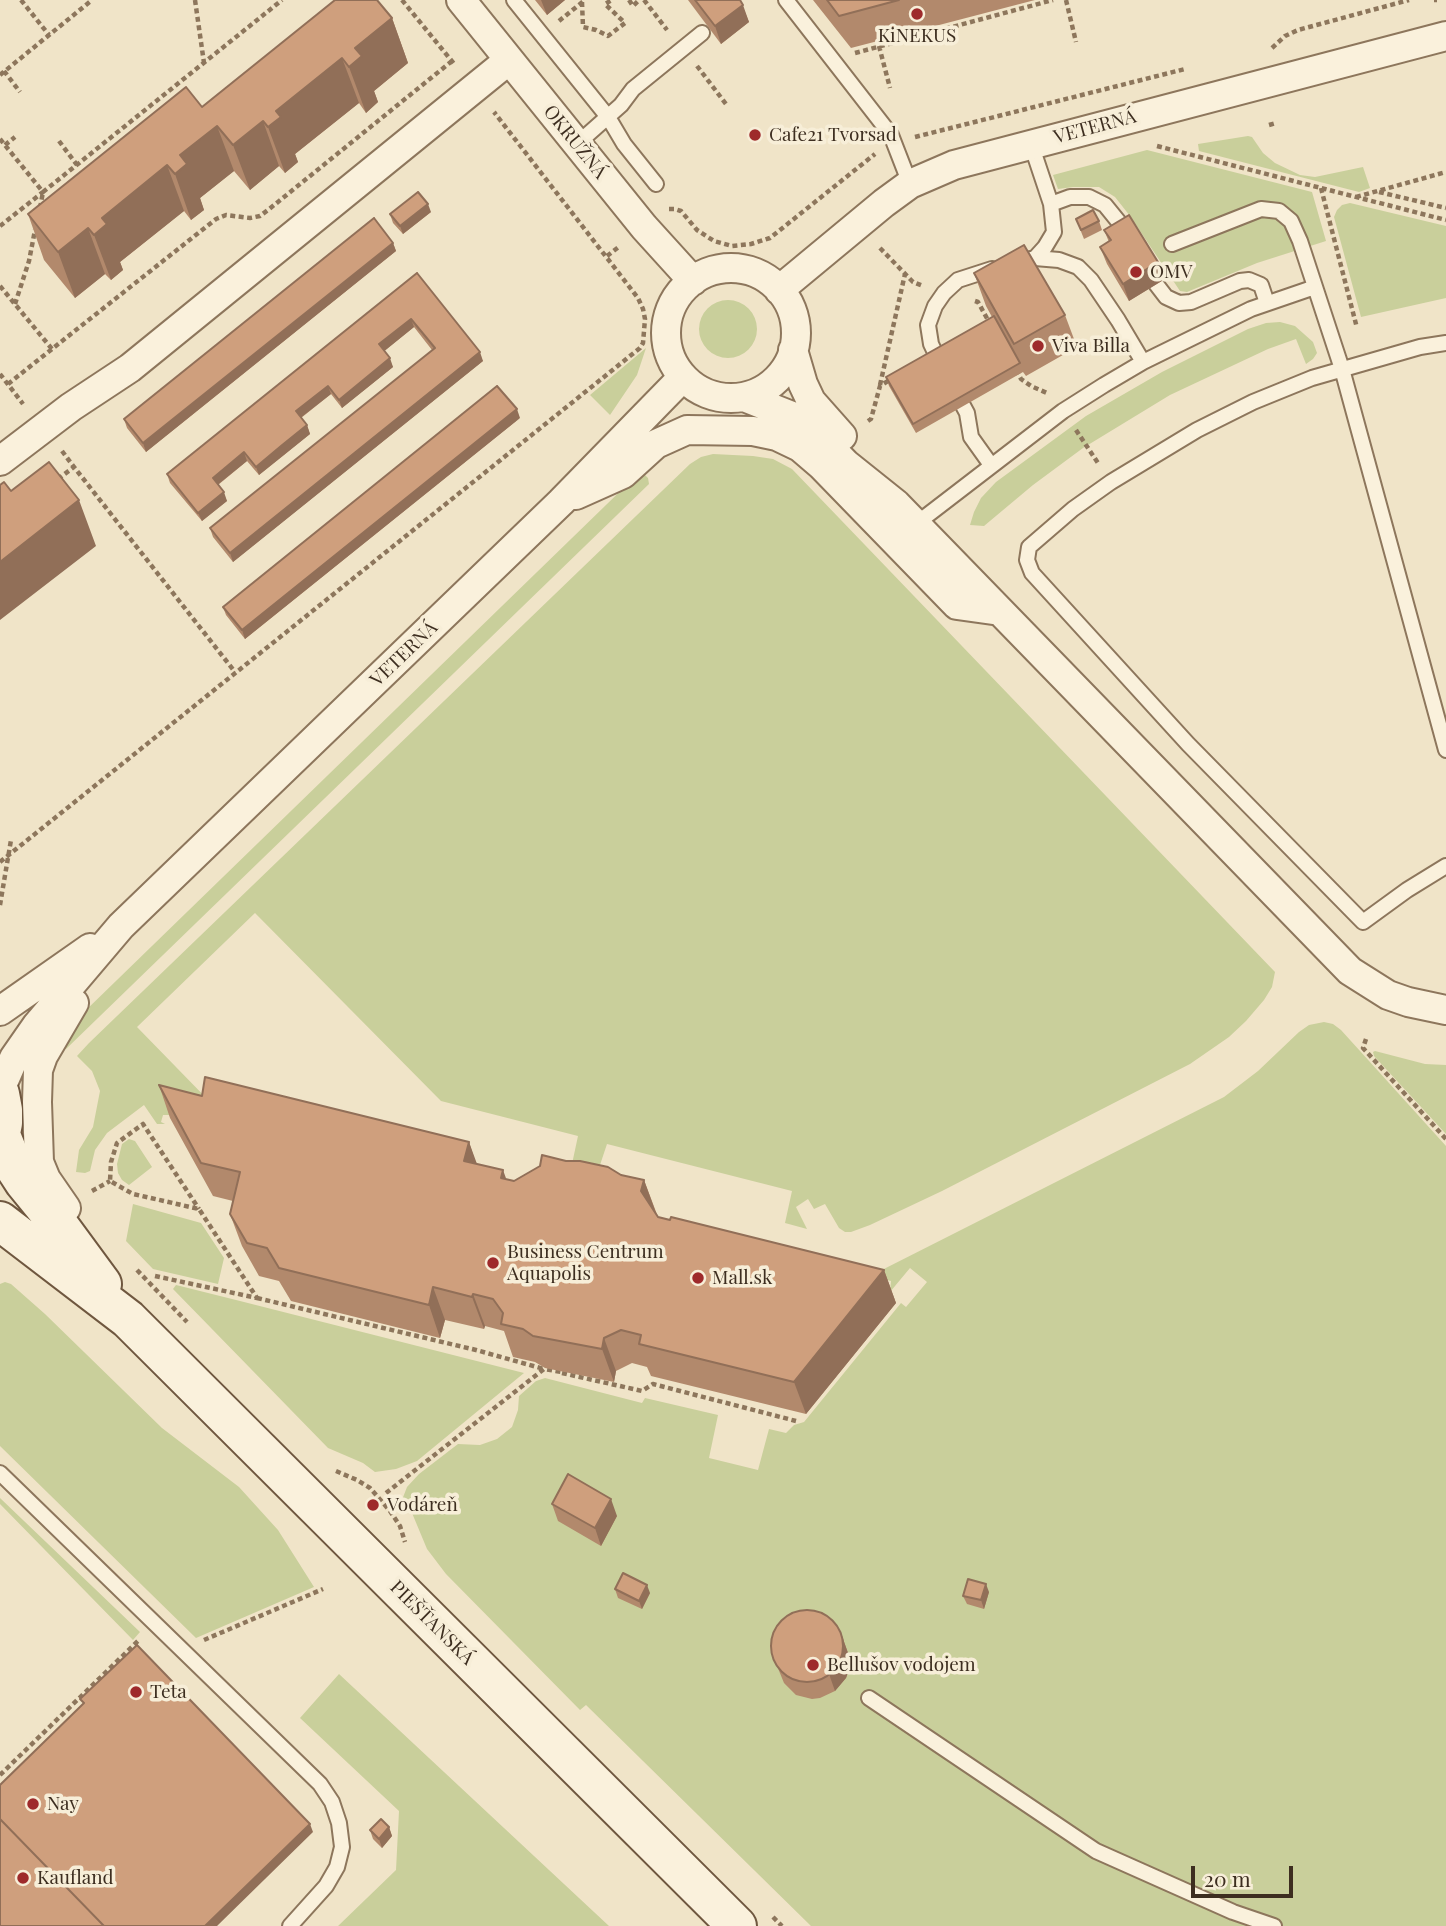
<!DOCTYPE html>
<meta charset="utf-8">
<style>
body{margin:0}
#map{position:relative;width:1446px;height:1926px;overflow:hidden;background:#f0e4c8;font-family:"Playfair Display",serif}
canvas{display:block}
.scale{position:absolute;left:1191px;top:1866px;width:102px;height:32px;box-sizing:border-box;border:4px solid #3d2e20;border-top:0;padding-left:9px;font-size:21px;line-height:24px;white-space:nowrap;color:#3d2e20;-webkit-text-stroke:5px #f7eed8;paint-order:stroke}
</style>
<div id="map">
<canvas width="1446" height="1926"></canvas>
<div class="scale">20 m</div>
</div>
<script>
const ctx = document.querySelector('canvas').getContext('2d');
ctx.lineJoin = 'round';
function paint(path, color) { ctx.fillStyle = color; ctx.fill(path, 'evenodd'); }
const poly = rows => new Path2D(rows.map(r => 'M' + r).join(''));
function strokePath(path, color, width, dash) { ctx.strokeStyle = color; ctx.lineWidth = width; ctx.lineCap = dash ? 'butt' : 'round'; ctx.setLineDash(dash || []); ctx.stroke(path); }
function label(font, color, halo, rows, align = 'center') {
  ctx.font = font + ' "Playfair Display",serif'; ctx.lineWidth = 7; ctx.setLineDash([]); ctx.textBaseline = 'middle'; ctx.strokeStyle = halo; ctx.fillStyle = color; for (const [text, x, y, turn = 0] of rows) {
    ctx.save(); ctx.translate(x, y); ctx.rotate((+turn || 0) * Math.PI / 180); ctx.textAlign = isNaN(turn) ? turn : align; if (halo) ctx.strokeText(text, 0, 0); ctx.fillText(text, 0, 0); ctx.restore();
  }
}
paint(poly([
 [1248,136,1252,137,1263,153,1275,163,1300,175,1315,177,1363,167,1370,188,1359,192,1199,151,1198,144],
 [1147,150,1312,192,1326,241,1257,263,1187,292,1180,291,1130,216,1115,197,1099,187,1073,187,1058,189,1053,175],
 [1350,203,1446,226,1446,298,1361,317,1334,217,1337,210,1342,205],
 '699 329a29 29 0 1 1 58 0a29 29 0 1 1-58 0Z',
 [1280,322,1295,326,1313,342,1317,353,1313,359,1306,364,1296,339,1268,349,1170,395,1083,448,1033,485,984,526,970,525,974,512,981,498,996,482,1086,416,1162,372,1248,329,1266,323],
 [646,348,637,375,610,415,590,395],
 [713,454,753,456,773,459,792,469,1275,972,1272,987,1264,1000,1246,1021,1229,1037,1190,1064,942,1191,870,1225,851,1232,845,1232,839,1228,825,1204,814,1209,808,1199,796,1207,807,1229,785,1223,792,1191,607,1144,598,1171,572,1164,578,1136,441,1101,255,913,137,1027,214,1106,170,1115,163,1115,161,1122,165,1124,157,1124,144,1105,107,1133,95,1150,90,1171,85,1173,76,1172,79,1150,93,1127,100,1091,92,1071,77,1056,89,1043,690,464,701,457],
 [641,471,648,478,649,484,66,1049,58,1041,83,1013],
 [1324,1022,1333,1024,1341,1030,1446,1146,1446,1926,811,1926,586,1705,580,1710,446,1574,427,1549,412,1513,402,1500,407,1487,419,1474,458,1444,480,1445,497,1439,512,1427,518,1410,519,1396,536,1381,545,1378,642,1403,645,1398,718,1415,709,1458,758,1470,769,1429,786,1433,794,1425,804,1422,901,1303,906,1307,927,1282,910,1268,890,1292,891,1281,870,1276,1224,1097,1258,1071,1299,1032,1309,1025],
 [1375,1051,1425,1064,1446,1065,1446,1134,1374,1056,1373,1052],
 [129,1139,135,1141,152,1167,129,1185,122,1180,118,1173,117,1164,122,1144],
 [133,1204,201,1223,224,1258,218,1284,153,1269,126,1241],
 [5,1282,11,1284,45,1314,162,1428,239,1487,278,1530,314,1587,196,1638,0,1446,0,1284],
 [176,1285,240,1301,524,1373,417,1461,396,1469,375,1472,363,1463,328,1448,173,1289],
 [0,1498,140,1632,133,1640,0,1504],
 [339,1674,609,1926,338,1926,396,1870,399,1811,300,1718]
]), '#c9cf9b');
const lane = poly([
 [514,0,608,117,624,144,656,184],
 [786,0,891,135,910,184],
 [577,144,621,105,633,89,702,33],
 [1031,144,1051,204,1054,232,1045,247,1035,258],
 [1051,204,1070,197,1089,197,1105,205,1118,221,1127,237],
 [1172,244,1261,209,1279,211,1291,221,1300,241,1342,369,1446,750],
 [1015,263,1035,258,1059,260,1078,267,1091,280,1118,320,1143,362],
 [1156,284,1166,297,1179,303,1191,302,1240,281,1249,280,1261,285,1267,303],
 [1446,343,1420,347,1312,378,1253,402,1197,430,1111,482,1073,509,1029,547,1027,560,1032,573,1188,744,1363,922,1407,890,1446,866],
 [941,365,931,344,928,325,935,306,944,293,958,280,992,269],
 [954,389,967,413,971,437,991,465],
 [916,524,1063,411,1104,385,1143,362,1251,309,1315,287],
 [0,1473,320,1784,332,1802,339,1823,342,1847,337,1867,326,1886,290,1926],
 [869,1698,1096,1851,1233,1912,1274,1926]
]);
const street = poly([
 [461,0,644,227,693,281],
 '666 333a65 65 0 1 1 130 0a65 65 0 1 1-130 0Z',
 [779,290,884,203,910,184,954,165,1446,36],
 [793,350,803,384,811,401,842,436],
 [744,397,797,418,809,426,846,464,896,504,1350,971,1388,995,1408,1002,1446,1010],
 [0,461,71,407,130,368,509,60],
 [576,495,623,474,656,444,687,430,753,431,777,436,800,447,821,465,957,605,1000,611],
 [0,1011,90,948],
 [0,1090,14,1058,37,1025,121,926,561,502,683,377],
 [66,1208,46,1179,39,1162,37,1102,38,1070,43,1056,74,1003]
]);
const secondary = poly([
 [0,1094,3,1110,3,1123,0,1138],
 [1,1135,13,1165,24,1182,55,1220,102,1284],
 [0,1221,128,1319,737,1926]
]);
strokePath(lane, '#8d765c', 18);
strokePath(street, '#8d765c', 32);
strokePath(secondary, '#6f573f', 42);
strokePath(poly([
 [21,0,49,35],
 [195,0,204,63],
 [402,0,455,65],
 [629,0,633,6,639,0],
 [644,0,667,30],
 [1066,0,1076,42],
 [1434,0,1437,0],
 [582,2,583,27,596,30,608,36,625,23,605,4,612,0],
 [559,21,585,0],
 [879,46,890,88],
 [1272,48,1285,36,1298,30,1409,0],
 [855,53,1053,0],
 [697,66,726,104],
 [4,71,20,92],
 [0,75,92,0],
 [1269,125,1276,123],
 [915,137,1185,69],
 [0,139,43,192,282,0],
 [59,141,77,165],
 [5,145,15,137],
 [1157,146,1446,220],
 [1321,188,1357,328],
 [1379,192,1446,208],
 [1356,197,1446,172],
 [40,208,43,192],
 [669,209,675,209,681,211,697,230,714,241,732,246,751,244,770,238,875,154],
 [0,226,43,192],
 [880,248,913,282,923,286],
 [607,256,620,246],
 [0,286,52,349,216,219,226,215,250,218,260,216,268,210,452,61],
 [975,301,978,302,989,322],
 [15,304,29,261,35,230],
 [1016,370,1021,379,1031,386,1047,393],
 [0,374,23,404],
 [8,384,52,349],
 [880,385,905,274],
 [868,421,871,419,880,386,891,379],
 [1076,430,1098,463],
 [62,451,74,467],
 [58,479,74,467,235,672],
 [0,862,640,348,643,343,645,319,643,309,638,298,494,112],
 [0,905,11,840],
 [1366,1039,1363,1048,1446,1139],
 [92,1191,110,1181],
 [137,1270,187,1322],
 [155,1276,257,1298,199,1209,133,1194,110,1181,111,1162,117,1143,143,1124,199,1209],
 [257,1298,476,1350,544,1369],
 [562,1373,642,1391,653,1384,796,1421],
 [336,1471,357,1480,370,1488,390,1511,400,1526,405,1542],
 [386,1493,544,1369,562,1372],
 [204,1640,323,1589],
 [0,1775,140,1639],
 [773,1917,782,1926]
]), '#8d765c', 4.5, [5, 3.5]);
strokePath(lane, '#faf1dc', 14);
strokePath(street, '#faf1dc', 28);
strokePath(secondary, '#faf1dc', 38);
paint(poly([
 [535,0,565,0,547,15],
 [688,0,740,0,749,22,721,44],
 [813,0,1035,0,851,48],
 [392,18,408,63,374,91,378,102,366,113,359,103,295,154,298,162,285,173,279,166,250,190,234,171,200,198,204,210,191,220,184,211,120,262,123,270,111,280,105,274,75,298,44,260,28,214,202,107],
 [431,212,403,234,393,223,390,214],
 [1076,219,1099,221,1102,230,1084,239],
 [1104,230,1158,262,1165,279,1129,301,1107,264,1100,247,1109,242],
 [393,243,396,251,146,452,127,428,124,419],
 [417,273,483,361,233,562,213,537,210,528,432,350,414,327,384,351,393,367,342,408,331,394,301,418,307,425,310,434,284,455,259,475,247,461,218,485,227,501,202,521,170,483,167,474],
 [974,273,1065,315,1077,347,1026,376,1023,372,916,433,889,386,886,377,992,317,986,306],
 [520,418,245,639,226,615,223,607],
 [159,1085,202,1096,469,1142,476,1164,506,1180,514,1181,621,1175,644,1180,658,1217,884,1270,896,1303,806,1414,651,1376,647,1367,632,1363,616,1371,614,1382,545,1368,535,1362,513,1357,504,1331,485,1326,484,1329,445,1320,440,1338,291,1301,279,1281,259,1276,242,1246,230,1214,233,1201,213,1196,170,1118],
 [552,1504,617,1516,601,1546,558,1521],
 [615,1589,650,1593,642,1609,618,1598],
 [989,1592,984,1609,967,1604,963,1596],
 [842,1636,848,1653,849,1670,846,1678,835,1691,820,1698,812,1699,796,1695,784,1683,771,1651],
 [389,1827,392,1836,382,1848,373,1839,370,1830]
]), '#b2896c');
paint(poly([
 [541,0,565,0,547,15],
 [743,5,749,22,721,44,715,26],
 [392,18,408,63,374,91,378,102,366,113,349,67,355,48],
 [342,58,359,103,295,154,298,162,285,173,268,127,276,111],
 [263,121,279,166,250,190,233,145],
 [217,126,234,171,200,198,204,210,191,220,175,174,180,155],
 [167,165,184,211,120,262,123,270,111,280,94,235,102,218],
 [428,204,431,212,403,234,400,226],
 [88,228,105,274,75,298,58,252],
 [393,243,396,251,146,452,143,443],
 [1158,262,1165,279,1129,301,1123,284],
 [411,319,414,327,382,353,379,344],
 [480,352,483,361,233,562,230,553],
 [390,358,393,367,342,408,339,400],
 [328,386,331,394,299,419,296,411],
 [517,409,520,418,245,639,242,630],
 [307,425,310,434,259,475,256,467],
 [244,452,247,461,216,486,213,478],
 [224,492,227,501,202,521,198,513],
 [79,500,96,546,0,620,0,562],
 [469,1142,481,1175,464,1161],
 [503,1170,515,1203,501,1178],
 [644,1180,656,1213,641,1191],
 [884,1270,896,1303,806,1414,794,1382],
 [433,1287,445,1320,440,1338,429,1305],
 [473,1294,485,1326,484,1329,472,1297],
 [604,1338,616,1371,614,1382,602,1349],
 [611,1499,617,1516,601,1546,595,1528],
 [986,1584,989,1592,984,1609,981,1600],
 [647,1585,650,1593,642,1609,639,1601],
 [842,1636,848,1653,849,1670,846,1678,835,1691,829,1674],
 [310,1824,313,1832,217,1926,205,1926],
 [389,1827,392,1836,382,1848,379,1839]
]), '#916f58');
const building = poly([
 [335,0,377,0,392,18,355,48,362,56,349,67,342,58,276,111,281,117,268,127,263,121,233,145,217,126,180,155,187,164,175,174,167,165,102,218,107,224,94,235,88,228,58,252,28,214,186,87,202,107,335,0],
 [695,0,740,0,743,5,715,26,695,0],
 [827,0,899,0,839,16,827,0],
 [418,192,428,204,400,226,390,214,418,192],
 [1093,210,1099,221,1081,230,1076,219,1093,210],
 [1129,215,1158,262,1123,284,1100,247,1111,240,1104,230,1129,215],
 [374,218,393,243,143,443,124,419,374,218],
 [1024,245,1065,315,1014,344,974,273,1024,245],
 [417,273,480,352,230,553,210,528,435,348,411,319,379,344,390,358,339,400,328,386,296,411,307,425,281,446,256,467,244,452,213,478,224,492,198,513,167,474,417,273],
 [994,316,1020,363,913,424,886,377,994,316],
 [497,386,517,409,242,630,223,607,497,386],
 [49,462,79,500,0,562,0,485,4,482,11,491,49,462],
 [205,1077,469,1142,464,1161,503,1170,501,1178,514,1181,540,1166,542,1155,566,1161,580,1161,608,1167,621,1175,644,1180,641,1191,658,1217,670,1220,671,1217,884,1270,794,1382,639,1344,641,1335,621,1330,604,1338,602,1349,533,1336,523,1329,501,1324,503,1313,493,1299,473,1294,472,1297,433,1287,429,1305,279,1268,267,1248,247,1243,230,1214,240,1172,201,1163,159,1085,202,1096,205,1077],
 [568,1474,611,1499,595,1528,552,1504,568,1474],
 [623,1573,647,1585,639,1601,615,1589,623,1573],
 [968,1579,986,1584,981,1600,963,1596,968,1579],
 '771 1646a36 36 0 1 1 72 0a36 36 0 1 1-72 0Z',
 [137,1645,310,1824,205,1926,104,1926,0,1819,0,1785,84,1703,80,1699,137,1645],
 [0,1819,104,1926,0,1926,0,1819],
 [381,1819,389,1827,379,1839,370,1830,381,1819]
]);
paint(building, '#cf9f7d');
strokePath(building, '#916f58', 2);
for (const [x, y, r, color] of [
 [917,14,7,"#9e2a2b"],
 [755,135,7,"#9e2a2b"],
 [1136,272,7,"#9e2a2b"],
 [1038,346,7,"#9e2a2b"],
 [493,1263,7,"#9e2a2b"],
 [698,1278,7,"#9e2a2b"],
 [373,1505,7,"#9e2a2b"],
 [813,1665,7,"#9e2a2b"],
 [136,1692,7,"#9e2a2b"],
 [33,1804,7,"#9e2a2b"],
 [23,1878,7,"#9e2a2b"]
]) { const dot = new Path2D(); dot.arc(x, y, r, 0, 2 * Math.PI); ctx.fillStyle = color; ctx.fill(dot); strokePath(dot, '#f7eed8', 2.5); }
label('19px', '#3d2e20', '#f7eed8', [
 ["KiNEKUS",917,36,"center"],
 ["Cafe21 Tvorsad",769,135],
 ["OMV",1150,272],
 ["Viva Billa",1052,346],
 ["Business Centrum",507,1252],
 ["Aquapolis",507,1274],
 ["Mall.sk",712,1278],
 ["Vodáreň",387,1505],
 ["Bellušov vodojem",827,1665],
 ["Teta",150,1692],
 ["Nay",47,1804],
 ["Kaufland",37,1878]
], 'left');
label('19px', '#3d2e20', '#f7eed8', [
 ["VETERNÁ",1095,127,-15],
 ["OKRUŽNÁ",575,142,51],
 ["VETERNÁ",404,654,-44],
 ["PIEŠŤANSKÁ",432,1623,45]
]);
</script>
